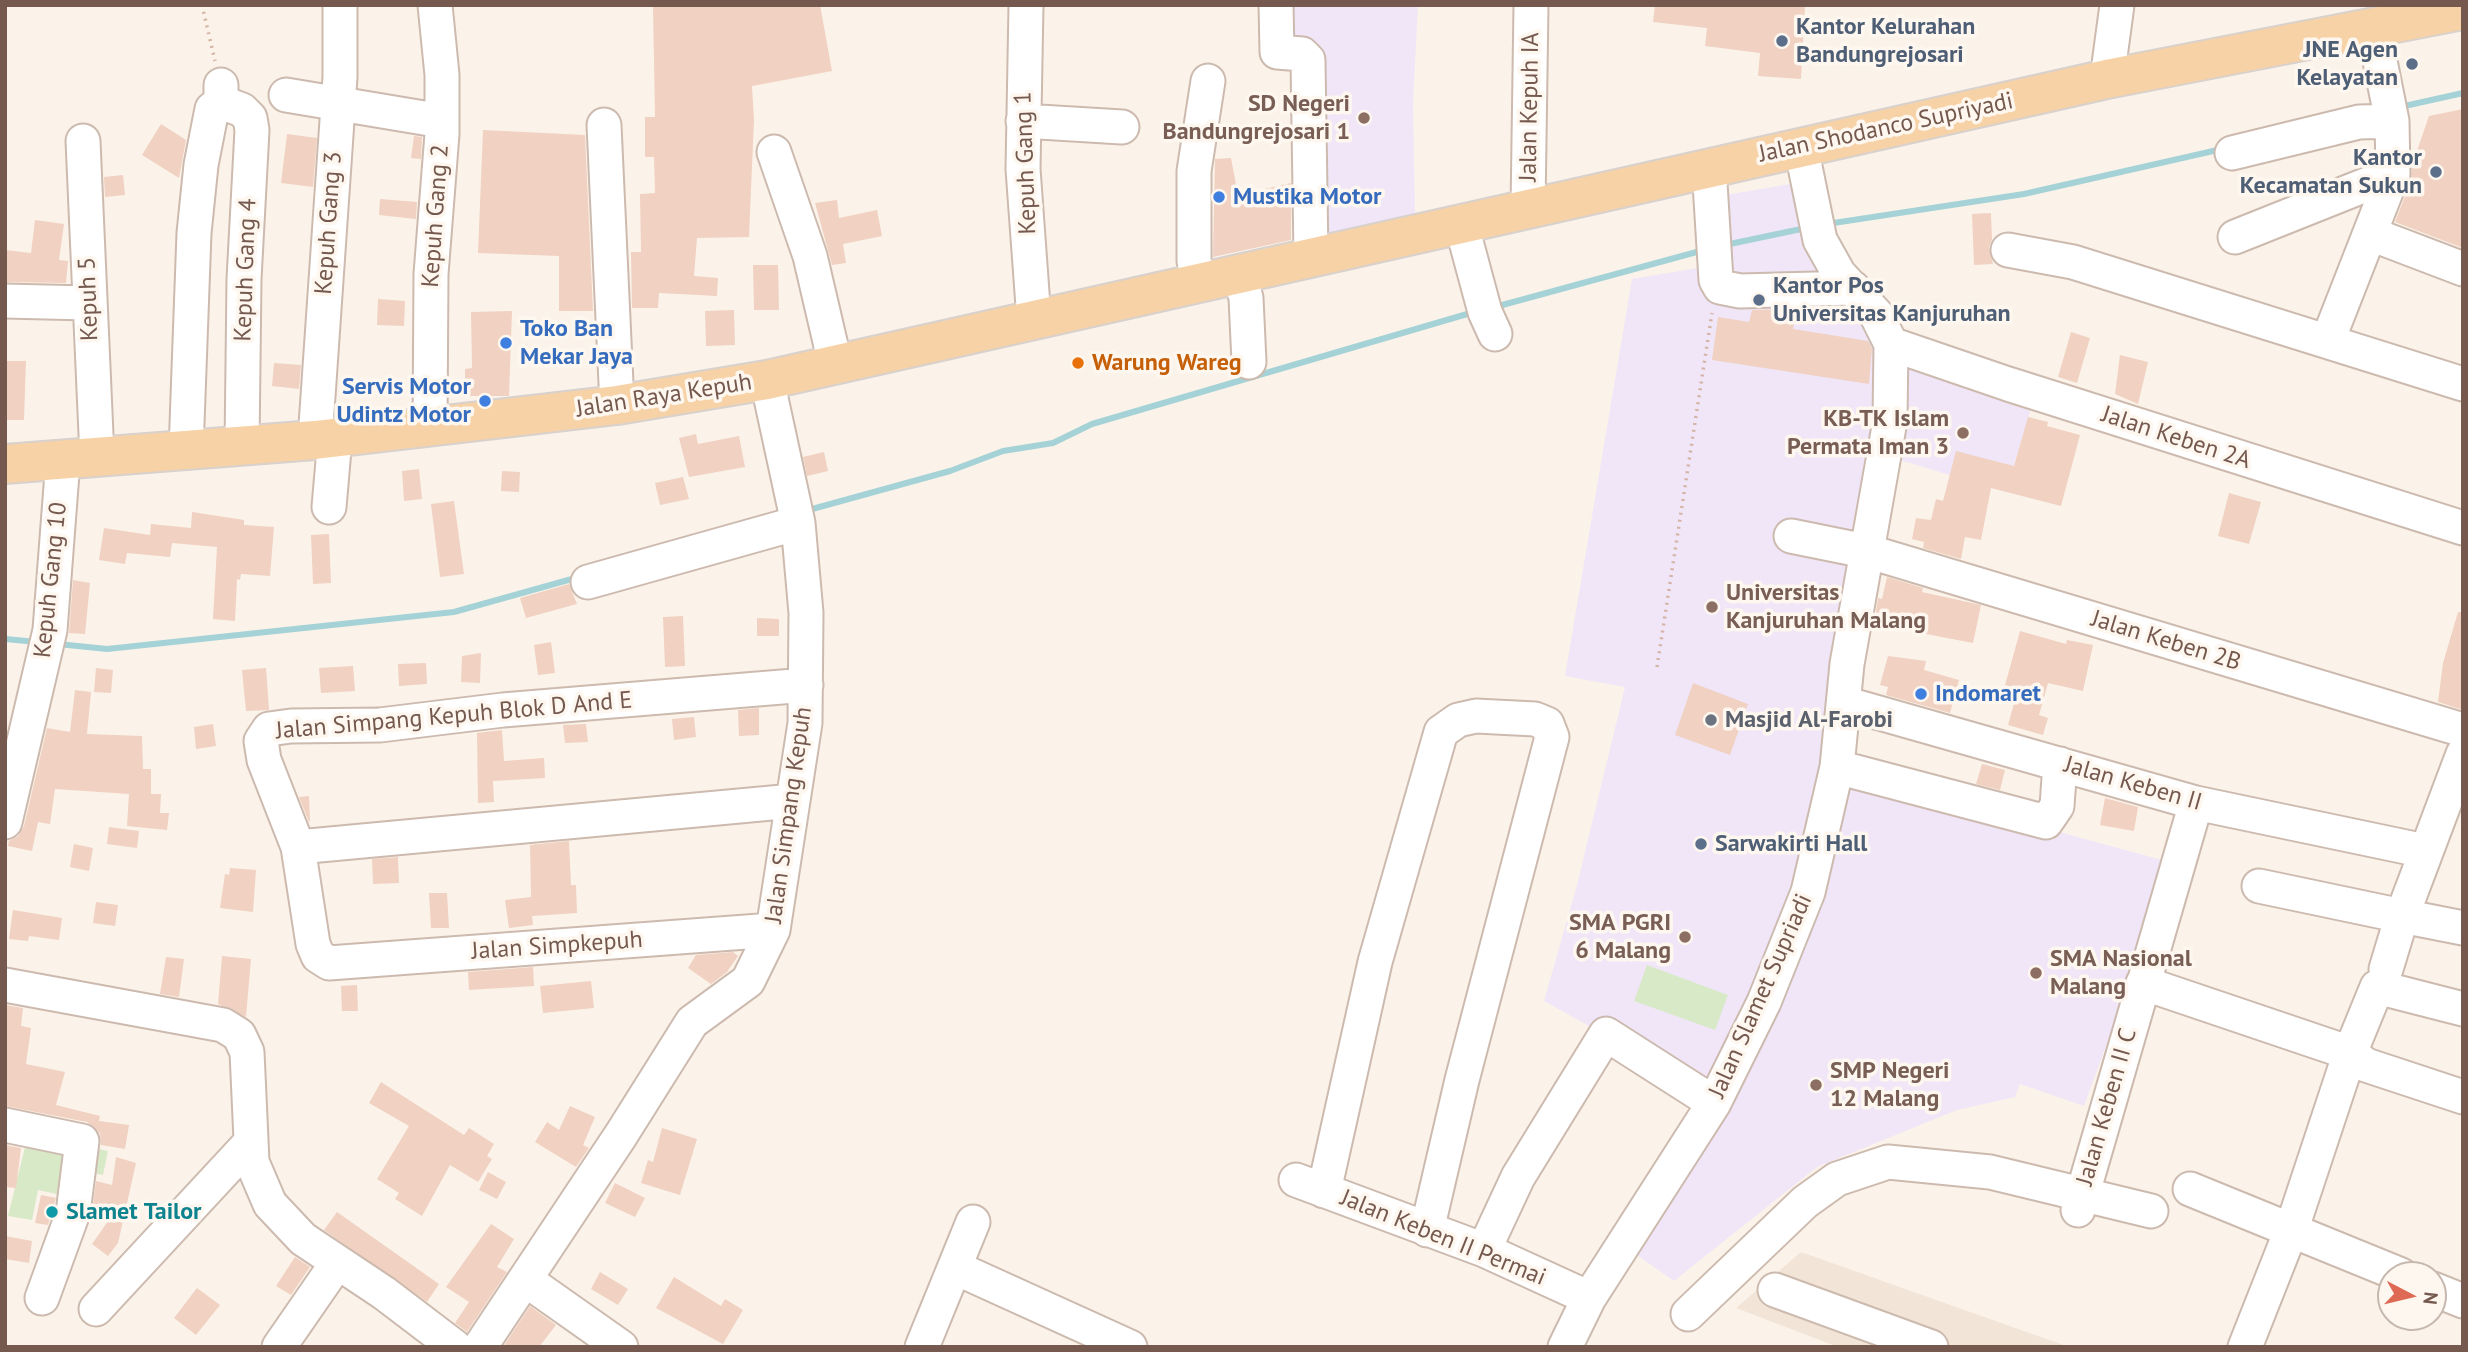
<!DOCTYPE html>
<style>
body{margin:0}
#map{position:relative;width:2468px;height:1352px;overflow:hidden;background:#fbf3e9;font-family:"PT Sans",sans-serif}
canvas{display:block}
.frame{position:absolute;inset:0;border:7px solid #75594e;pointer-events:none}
.north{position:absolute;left:2377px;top:1261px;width:70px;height:70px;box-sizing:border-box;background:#fef7ef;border:2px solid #c7b8af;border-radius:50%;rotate:97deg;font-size:19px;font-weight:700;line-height:28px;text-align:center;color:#75594e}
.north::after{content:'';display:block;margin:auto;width:24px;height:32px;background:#de6955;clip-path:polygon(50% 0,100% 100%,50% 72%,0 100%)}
</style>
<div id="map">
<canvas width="2468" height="1352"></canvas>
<div class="frame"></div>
<div class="north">N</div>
</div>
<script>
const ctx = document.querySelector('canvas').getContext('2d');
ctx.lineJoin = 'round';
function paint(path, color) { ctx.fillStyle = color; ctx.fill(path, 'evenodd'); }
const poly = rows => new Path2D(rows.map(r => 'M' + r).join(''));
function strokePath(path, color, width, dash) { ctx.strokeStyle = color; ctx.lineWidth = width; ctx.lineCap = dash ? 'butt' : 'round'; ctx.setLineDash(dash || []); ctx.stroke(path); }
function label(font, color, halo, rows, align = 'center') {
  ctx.font = font + ' "PT Sans",sans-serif'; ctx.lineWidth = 7; ctx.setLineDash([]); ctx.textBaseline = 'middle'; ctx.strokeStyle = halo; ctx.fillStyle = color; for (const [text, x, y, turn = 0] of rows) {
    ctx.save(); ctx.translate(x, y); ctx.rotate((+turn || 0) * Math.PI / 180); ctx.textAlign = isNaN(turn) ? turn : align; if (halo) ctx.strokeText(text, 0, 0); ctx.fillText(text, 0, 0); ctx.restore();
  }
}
paint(poly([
 [1801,1252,2069,1347,1838,1347,1736,1308]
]), '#f3e4d8');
paint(poly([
 [1282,5,1418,5,1413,103,1415,216,1314,238,1316,48,1281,48],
 [1802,182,1879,338,1883,375,1817,820,1771,960,1713,1087,1607,1023,1589,1026,1544,1001,1577,885,1625,687,1565,676,1632,279,1704,267,1702,199],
 [1904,364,2032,405,2006,492,1900,460],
 [1854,776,2173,863,2084,1106,2020,1084,2015,1097,1957,1110,1817,1167,1674,1281,1634,1253,1806,938,1838,841]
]), '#f0e6f8');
paint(poly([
 [1647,965,1728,995,1715,1030,1634,1001],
 [28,1135,78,1145,71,1197,38,1190,32,1220,8,1216],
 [85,1146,108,1151,103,1175,82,1171]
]), '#d8e9c8');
strokePath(poly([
 [2400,107,2463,93],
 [1827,224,2024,194,2222,149],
 [1725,245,1806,228],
 [1495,307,1704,250],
 [805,511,950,471,1003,451,1053,443,1092,424,1474,312],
 [5,639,37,642],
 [58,644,107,649,454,612,579,577]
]), '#a5d2d6', 6);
paint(poly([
 [653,5,820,5,832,71,752,86,754,120,749,237,697,238,694,276,718,278,717,296,659,293,658,308,632,308,631,252,641,252,640,194,655,193,654,157,645,157,645,117,655,117],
 [1655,5,1805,5,1801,79,1758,76,1760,53,1705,46,1707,28,1653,22],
 [2463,109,2463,248,2395,222,2411,181,2412,165,2429,116],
 [161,124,186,140,179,178,142,155],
 [483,130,585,135,593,311,559,311,559,256,478,253],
 [287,134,317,138,313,187,281,183],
 [414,136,422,137,421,159,411,158],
 [1231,158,1238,195,1291,183,1291,240,1213,257,1215,159],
 [123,175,125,195,105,197,104,177],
 [380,199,417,202,416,219,379,215],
 [837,200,839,218,877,210,882,236,843,244,846,263,832,265,815,203],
 [1991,213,1992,240,1989,247,1993,264,1974,265,1972,214],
 [35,220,64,224,59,260,68,261,66,283,70,283,5,282,5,250,31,253],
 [753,265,778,265,779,310,754,310],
 [378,299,405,301,404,326,377,325],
 [1791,309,1796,313,1793,329,1868,341,1872,348,1869,384,1712,360,1718,317,1749,322,1752,310],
 [734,310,735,345,706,346,705,311],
 [512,311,509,396,465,396,465,369,472,368,471,312],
 [2071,332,2090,338,2077,383,2058,377],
 [2120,355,2148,362,2138,404,2115,394],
 [5,361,26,361,24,420,5,420],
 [274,363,301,365,299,389,272,386],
 [2028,417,2048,422,2047,426,2080,435,2061,506,1991,488,1981,540,1965,537,1961,559,1923,548,1924,542,1912,539,1916,518,1931,520,1936,499,1943,501,1956,451,2014,466],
 [696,434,698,444,739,436,745,467,689,477,679,438],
 [824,452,828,471,807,476,803,457],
 [419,469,422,499,404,501,402,471],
 [502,471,520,472,519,492,501,491],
 [683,477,689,499,660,505,655,483],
 [2229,493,2261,502,2249,544,2218,536],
 [454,501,464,574,440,577,431,504],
 [192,512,244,520,244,525,274,527,270,576,241,574,240,580,237,579,235,621,213,619,217,547,172,543,170,557,127,553,125,564,99,560,104,528,150,535,151,524,191,528],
 [329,534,331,583,313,584,311,535],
 [1887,577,1923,588,1922,592,1981,605,1973,643,1874,624,1878,598,1882,599],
 [73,580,90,583,85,634,69,633],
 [569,584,577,604,526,618,520,598],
 [2458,612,2463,612,2463,710,2438,702,2443,663],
 [683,616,685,666,665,667,663,617],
 [757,618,779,619,779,636,757,636],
 [2020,631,2066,644,2067,640,2093,645,2083,691,2048,683,2039,715,2048,718,2043,735,2008,725,2017,693,2004,689],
 [551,642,555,673,538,675,534,645],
 [481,653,480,683,461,682,462,656],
 [1888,656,1926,661,1924,670,1959,680,1950,713,1886,695,1888,687,1880,685],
 [426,663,427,684,399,686,398,664],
 [353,666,355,691,321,693,319,668],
 [96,668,113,670,111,693,94,692],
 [266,668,269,710,246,711,242,670],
 [1693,683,1748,704,1730,755,1675,735],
 [75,690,91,692,87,734,142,736,143,769,151,769,151,794,161,794,160,813,169,813,167,830,127,826,129,794,55,789,50,824,38,822,32,851,8,846,9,841,18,836,24,826,47,728,70,732],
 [759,708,759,735,739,736,738,710],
 [694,717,696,737,674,740,672,719],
 [213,724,216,746,196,749,194,727],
 [586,724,588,742,565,743,563,725],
 [502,730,504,761,544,758,545,778,493,781,494,802,478,803,477,733],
 [1982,764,2005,770,2000,790,1976,784],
 [309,796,310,821,309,822,299,797],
 [2105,798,2138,807,2134,831,2100,825],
 [109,827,139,831,137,848,107,844],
 [569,841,571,885,576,885,577,913,532,916,533,925,509,928,505,900,531,897,530,845],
 [74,844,93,848,89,871,70,867],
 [398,857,399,883,373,884,372,859],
 [230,868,256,870,253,912,220,908,225,874,229,875],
 [429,893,447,893,449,928,431,928],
 [96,902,118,905,115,926,93,923],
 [13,910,62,918,59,940,29,936,28,941,9,939],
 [733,952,738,956,727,972,711,984,688,968,696,955],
 [222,956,251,959,246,1017,218,1004],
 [166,957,184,959,179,997,160,994],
 [533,967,534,986,469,990,468,972],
 [591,981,594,1008,543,1013,540,986],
 [357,985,358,1011,342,1011,341,986],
 [5,1005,23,1008,21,1026,31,1028,26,1064,65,1072,56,1105,100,1116,99,1121,129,1125,125,1149,101,1145,100,1133,87,1122,5,1106],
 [381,1082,464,1135,469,1128,494,1144,487,1156,492,1159,478,1182,450,1165,422,1216,395,1199,399,1193,377,1179,409,1126,369,1103],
 [570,1106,595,1117,583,1145,589,1148,576,1167,535,1142,547,1122,559,1130],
 [662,1128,697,1139,680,1195,641,1183,648,1160,653,1162],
 [5,1145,21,1148,16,1188,5,1187],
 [116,1157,136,1163,118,1243,108,1256,92,1244,111,1217,92,1213,96,1181,112,1185],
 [488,1172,506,1182,497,1199,479,1190],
 [615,1183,645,1198,635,1217,605,1203],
 [41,1195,56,1198,48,1225,35,1223],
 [337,1212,439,1284,427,1302,324,1230],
 [491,1224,514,1239,497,1267,507,1272,467,1332,455,1323,469,1302,446,1287],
 [5,1236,32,1241,29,1263,5,1259],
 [295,1257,310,1267,291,1295,276,1286],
 [600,1272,628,1289,618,1305,591,1289],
 [674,1277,721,1306,725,1299,743,1310,723,1344,656,1308],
 [197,1288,220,1305,196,1335,174,1318],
 [530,1306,556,1325,539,1347,503,1347]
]), '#f0d1c2');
const minor = poly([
 [1026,5,1023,169,1034,320],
 [1276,5,1277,52,1302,54,1308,60,1311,257],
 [2107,79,2117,5],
 [286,95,442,121],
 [221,102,242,110,250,118,252,130,244,279,242,446],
 [1023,121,1122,127],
 [604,125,617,405],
 [83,141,97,457],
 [774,152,810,256,835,363],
 [2232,153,2359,122,2392,121],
 [1709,167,1716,280,1720,287,1740,291,1853,288],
 [1528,208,1531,5],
 [1461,223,1485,312,1495,334],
 [2371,234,2463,269],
 [2235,237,2393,174],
 [2008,250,2073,262,2463,384],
 [1239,274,1246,298,1249,362],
 [1199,283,1194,261,1194,171,1208,81],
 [5,301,88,303],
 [2328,340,2393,174,2392,121,2373,26],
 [1891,344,2008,384,2463,528],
 [430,428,431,274,442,134,442,75,435,5],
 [315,440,340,77,340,5],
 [186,451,194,233,201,165,212,109,221,102,221,85],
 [329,507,335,438],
 [1791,536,1870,552,2463,730],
 [588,582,798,523],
 [1844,703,2196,803,2425,851],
 [1837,767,2046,822,2057,806,2060,764],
 [5,822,50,630,63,460],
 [298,847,793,801],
 [2259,886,2402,916,2463,754],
 [773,930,329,963,318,956,313,944,298,847,264,760,261,741,269,729,291,726,380,725,503,710,806,685],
 [2386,969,2402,916,2463,928],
 [2143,983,2350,1053,2366,1065,2463,1097],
 [5,985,223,1025,239,1035,247,1052,252,1162,270,1204,303,1239,384,1293,455,1347],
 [5,1125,82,1141,73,1213,42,1298],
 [1296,1180,1484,1250,1589,1298],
 [2190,1189,2401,1275],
 [1324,1191,1375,962,1441,732,1458,720,1476,716,1535,719,1547,724,1552,737,1462,1080,1427,1230],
 [2078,1210,2196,803],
 [1484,1250,1518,1177,1606,1034,1714,1103],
 [956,1268,1130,1347],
 [526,1280,621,1347],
 [2433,1289,2463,1301],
 [1775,1290,1931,1347],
 [96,1309,250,1143],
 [1688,1314,1805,1202,1837,1179,1888,1162,1990,1172,2151,1211],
 [279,1347,337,1263],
 [480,1347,621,1135,692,1022,748,981,773,930,805,723,806,613,798,523,767,380],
 [922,1347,973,1222],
 [1565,1347,1589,1298,1714,1103,1764,1002,1808,892,1837,767,1847,664,1890,421,1891,344,1876,314,1839,274,1820,240,1801,147],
 [2245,1347,2292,1228,2350,1053,2377,987,2463,1009]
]);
const major = poly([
 [5,464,315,440,617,405,767,380,2107,79,2463,10]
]);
strokePath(minor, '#cdbaaf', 37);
strokePath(major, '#d8d1cd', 42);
strokePath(poly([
 [202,5,215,61],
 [1657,667,1712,313]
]), '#d5b4a5', 3.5, [2, 5]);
strokePath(minor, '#fff', 33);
strokePath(major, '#f6d2a6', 38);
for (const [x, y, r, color] of [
 [1782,41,7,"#5c6f8a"],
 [2412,64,7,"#5c6f8a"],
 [1364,118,7,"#8d6e63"],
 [2436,172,7,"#5c6f8a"],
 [1219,197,7,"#3f7fe0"],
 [1759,300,7,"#5c6f8a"],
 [506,343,7,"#3f7fe0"],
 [1078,363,7,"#e8710a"],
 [485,401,7,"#3f7fe0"],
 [1963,433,7,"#8d6e63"],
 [1712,607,7,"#8d6e63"],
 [1921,694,7,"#3f7fe0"],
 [1711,720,7,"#6b7280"],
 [1701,844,7,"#5c6f8a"],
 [1685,937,7,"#8d6e63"],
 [2036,973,7,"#8d6e63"],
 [1816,1085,7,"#8d6e63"],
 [52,1212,7,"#0f9aa8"]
]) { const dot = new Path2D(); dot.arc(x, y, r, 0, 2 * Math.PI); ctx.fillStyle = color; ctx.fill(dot); strokePath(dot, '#fef7ef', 2.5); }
label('bold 24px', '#4e5e75', '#fef7ef', [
 ["Kantor Kelurahan",1796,27],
 ["Bandungrejosari",1796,55],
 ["JNE Agen",2398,50,"right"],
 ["Kelayatan",2398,78,"right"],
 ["Kantor",2422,158,"right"],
 ["Kecamatan Sukun",2422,186,"right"],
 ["Kantor Pos",1773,286],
 ["Universitas Kanjuruhan",1773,314],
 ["Sarwakirti Hall",1715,844]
], 'left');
label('bold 24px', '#785e54', '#fef7ef', [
 ["SD Negeri",1350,104],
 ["Bandungrejosari 1",1350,132],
 ["KB-TK Islam",1949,419],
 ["Permata Iman 3",1949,447],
 ["Universitas",1726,593,"left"],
 ["Kanjuruhan Malang",1726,621,"left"],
 ["SMA PGRI",1671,923],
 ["6 Malang",1671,951],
 ["SMA Nasional",2050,959,"left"],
 ["Malang",2050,987,"left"],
 ["SMP Negeri",1830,1071,"left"],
 ["12 Malang",1830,1099,"left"]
], 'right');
label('24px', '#75594e', '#fef7ef', [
 ["Jalan Kepuh IA",1530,107,-89],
 ["Jalan Shodanco Supriyadi",1886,128,-12],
 ["Kepuh Gang 1",1026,163,-92],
 ["Kepuh Gang 2",436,216,-86],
 ["Kepuh Gang 3",329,223,-86],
 ["Kepuh Gang 4",246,270,-88],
 ["Kepuh 5",89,299,-92],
 ["Jalan Raya Kepuh",664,396,-9],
 ["Jalan Keben 2A",2176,438,18],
 ["Kepuh Gang 10",51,580,-84],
 ["Jalan Keben 2B",2166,641,17],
 ["Jalan Simpang Kepuh Blok D And E",454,716,-5],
 ["Jalan Keben II",2133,784,16],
 ["Jalan Simpang Kepuh",789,815,-82],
 ["Jalan Simpkepuh",557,946,-4],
 ["Jalan Slamet Supriadi",1761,996,-66],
 ["Jalan Keben II C",2107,1107,-74],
 ["Jalan Keben II Permai",1443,1238,22]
]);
label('bold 24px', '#366cbe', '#fef7ef', [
 ["Mustika Motor",1233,197],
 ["Toko Ban",520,329],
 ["Mekar Jaya",520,357],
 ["Servis Motor",471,387,"right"],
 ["Udintz Motor",471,415,"right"],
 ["Indomaret",1935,694]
], 'left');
label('bold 24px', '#c56008', '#fef7ef', [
 ["Warung Wareg",1092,363]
], 'left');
label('bold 24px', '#5b616d', '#fef7ef', [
 ["Masjid Al-Farobi",1725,720]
], 'left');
label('bold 24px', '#0d838f', '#fef7ef', [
 ["Slamet Tailor",66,1212]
], 'left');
</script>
